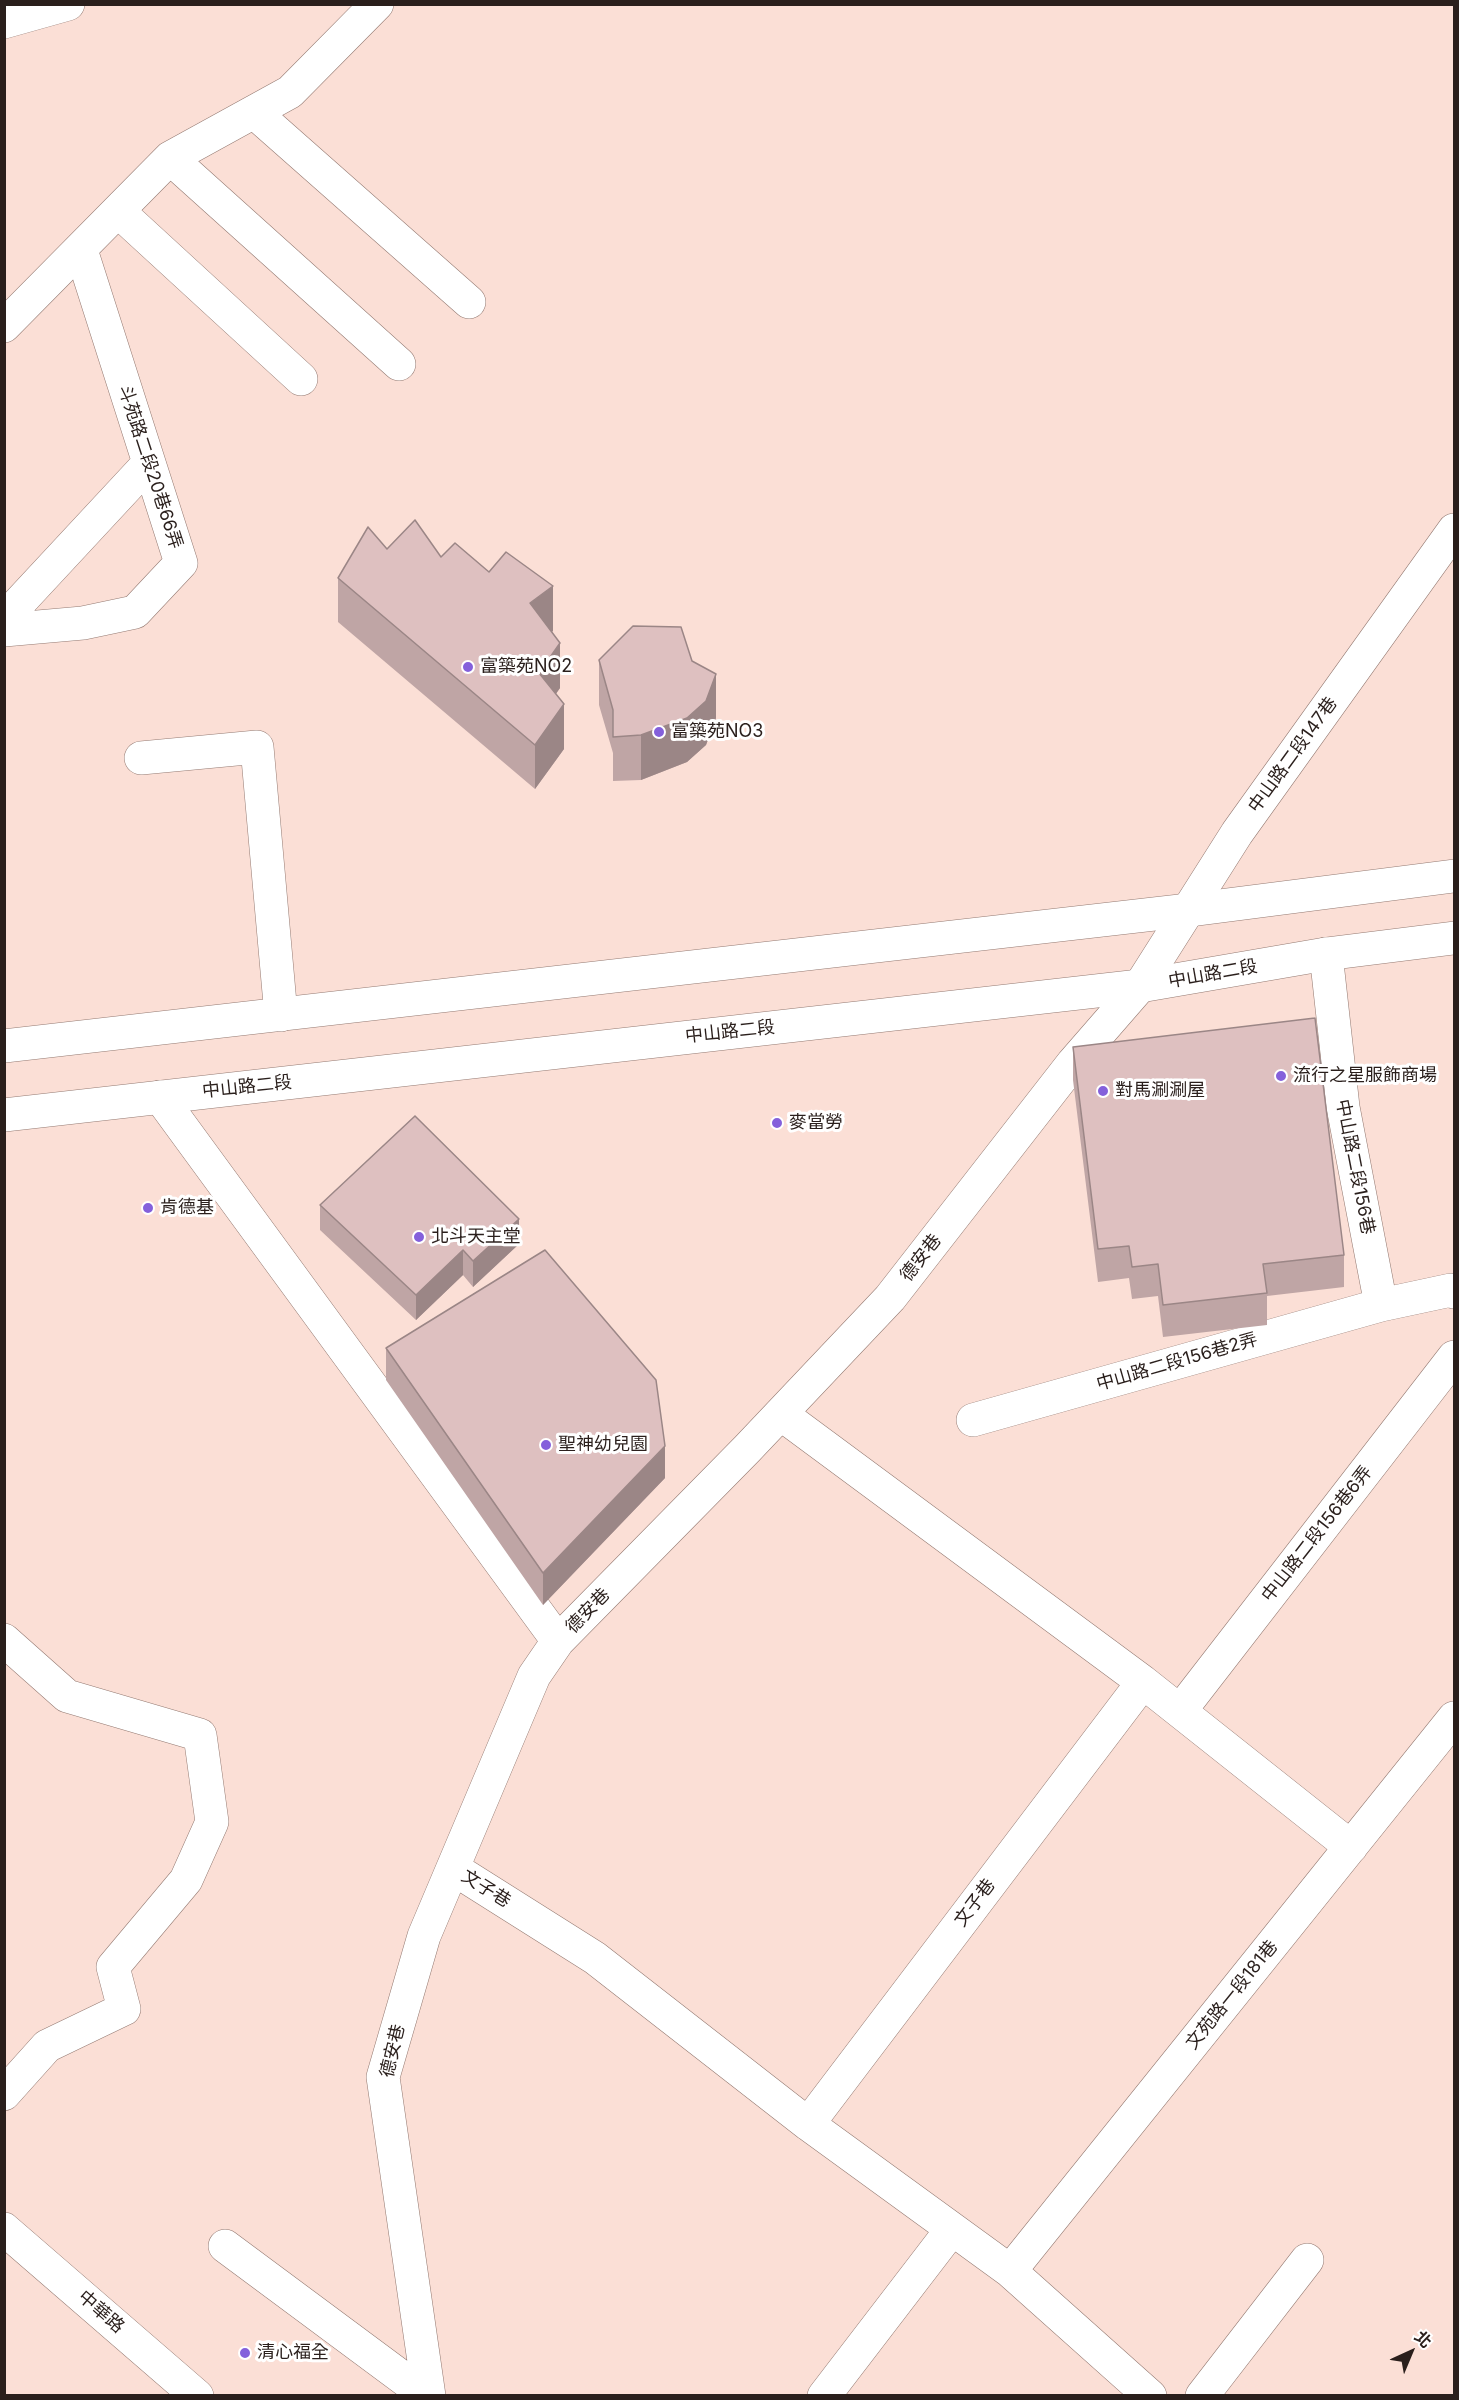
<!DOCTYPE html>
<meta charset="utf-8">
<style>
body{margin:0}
#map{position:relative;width:1459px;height:2400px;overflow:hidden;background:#fbdfd6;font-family:Inter,"Noto Sans TC",sans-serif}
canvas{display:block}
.frame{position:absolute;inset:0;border:6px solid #2a1f1c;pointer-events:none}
.north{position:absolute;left:1381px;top:2322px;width:60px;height:60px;-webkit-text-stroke:4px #fff;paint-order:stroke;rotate:44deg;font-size:16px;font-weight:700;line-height:24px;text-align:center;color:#2a1f1c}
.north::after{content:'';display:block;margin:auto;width:21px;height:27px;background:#2a1f1c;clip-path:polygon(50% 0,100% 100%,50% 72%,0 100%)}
</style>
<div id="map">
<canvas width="1459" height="2400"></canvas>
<div class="frame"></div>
<div class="north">北</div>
</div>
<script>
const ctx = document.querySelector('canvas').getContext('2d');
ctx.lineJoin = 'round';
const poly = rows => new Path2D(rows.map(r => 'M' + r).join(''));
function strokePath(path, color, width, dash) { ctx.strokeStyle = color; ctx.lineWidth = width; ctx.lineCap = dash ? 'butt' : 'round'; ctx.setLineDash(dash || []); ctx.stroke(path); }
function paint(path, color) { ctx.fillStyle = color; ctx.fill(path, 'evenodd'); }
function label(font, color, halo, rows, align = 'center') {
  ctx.font = font + ' Inter,"Noto Sans TC",sans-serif'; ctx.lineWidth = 6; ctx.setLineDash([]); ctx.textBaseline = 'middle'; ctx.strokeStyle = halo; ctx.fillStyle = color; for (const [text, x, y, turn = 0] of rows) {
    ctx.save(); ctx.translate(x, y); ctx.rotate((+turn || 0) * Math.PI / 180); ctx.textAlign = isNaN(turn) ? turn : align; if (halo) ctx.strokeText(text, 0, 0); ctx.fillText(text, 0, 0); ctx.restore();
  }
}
const minor = poly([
 [4,22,68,4],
 [255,113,469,302],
 [170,158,399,364],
 [118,211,301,379],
 [4,326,170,158,290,92,377,4],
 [4,619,149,463],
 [4,630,83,623,135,612,181,563,81,250],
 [141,758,257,747,281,1015],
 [1326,954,1343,1107,1381,1305,1451,1290,1454,1292],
 [160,1097,558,1641],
 [781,1414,1143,1682,1351,1847],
 [973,1420,1381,1305],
 [4,1640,67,1696,200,1735,212,1822,186,1880,113,1967,124,2009,47,2046,4,2094],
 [1180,1711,1454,1357],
 [454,1869,595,1958,808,2124,1010,2271,1150,2396],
 [808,2124,1143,1682],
 [225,2246,427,2396],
 [1010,2271,1454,1718],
 [429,2396,383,2077,424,1936,534,1676,558,1641,747,1449,890,1298,1073,1063,1140,986,1237,833,1454,530],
 [824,2396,952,2229],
 [1202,2396,1307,2260]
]);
const major = poly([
 [4,1046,1189,910,1454,876],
 [4,1115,1140,986,1326,954,1454,938],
 [4,2229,197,2396]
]);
strokePath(minor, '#947a72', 34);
strokePath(major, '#947a72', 34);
strokePath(minor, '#fff', 33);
strokePath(major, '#fff', 33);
paint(poly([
 [387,549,553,631,551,632,560,688,556,694,564,749,535,789,338,622,338,578],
 [599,660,692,661,716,718,706,745,687,762,641,780,613,781,613,753,599,705],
 [1073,1047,1344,1255,1344,1287,1267,1296,1267,1325,1163,1337,1158,1296,1132,1299,1129,1278,1098,1282,1073,1080],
 [320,1205,519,1244,473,1287,463,1275,416,1320,320,1230],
 [386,1348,665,1478,543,1605,386,1380]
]), '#bfa5a5');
paint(poly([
 [553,586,553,631,530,647,530,603],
 [560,643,560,688,539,717,539,673],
 [716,674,716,718,706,745,687,762,641,780,641,735],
 [564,704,564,749,535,789,535,745],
 [519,1219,519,1244,473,1287,473,1261],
 [463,1250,463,1275,416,1320,416,1295],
 [665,1446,665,1478,543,1605,543,1573]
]), '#9b8686');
const building = poly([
 [415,520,441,557,455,543,489,572,506,552,553,586,530,603,560,643,539,673,564,704,535,745,338,578,368,527,387,549,415,520],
 [633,626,681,627,692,661,716,674,706,701,687,718,641,735,613,737,613,710,599,660,633,626],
 [1315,1018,1344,1255,1263,1264,1267,1293,1163,1305,1158,1264,1132,1267,1129,1246,1098,1249,1073,1047,1315,1018],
 [415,1116,519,1219,473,1261,463,1250,416,1295,320,1205,415,1116],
 [545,1250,656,1380,665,1446,543,1573,386,1348,545,1250]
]);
paint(building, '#dec0c0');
strokePath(building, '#9b8686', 1.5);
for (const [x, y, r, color] of [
 [468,667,6,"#8460db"],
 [659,732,6,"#8460db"],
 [1281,1076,6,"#8460db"],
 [1103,1091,6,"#8460db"],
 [777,1123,6,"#8460db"],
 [148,1208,6,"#8460db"],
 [419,1237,6,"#8460db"],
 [546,1445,6,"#8460db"],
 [245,2353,6,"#8460db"]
]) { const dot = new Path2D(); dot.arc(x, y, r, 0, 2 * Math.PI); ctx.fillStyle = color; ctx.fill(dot); strokePath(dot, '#fff', 2); }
label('18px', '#2a1f1c', '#fff', [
 ["斗苑路二段20巷66弄",150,467,72],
 ["中山路二段147巷",1293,755,-54],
 ["中山路二段",1213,974,-10],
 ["中山路二段",730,1032,-6],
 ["中山路二段",247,1087,-6],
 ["中山路二段156巷",1355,1167,79],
 ["德安巷",921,1258,-52],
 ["中山路二段156巷2弄",1177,1362,-16],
 ["中山路二段156巷6弄",1317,1534,-52],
 ["德安巷",588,1611,-46],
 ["文子巷",486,1889,32],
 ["文子巷",975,1903,-53],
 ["文苑路一段181巷",1232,1995,-51],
 ["德安巷",393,2051,-77],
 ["中華路",101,2312,41]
]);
label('18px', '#2a1f1c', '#fff', [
 ["富築苑NO2",480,667],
 ["富築苑NO3",671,732],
 ["流行之星服飾商場",1293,1076],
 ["對馬涮涮屋",1115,1091],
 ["麥當勞",789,1123],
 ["肯德基",160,1208],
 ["北斗天主堂",431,1237],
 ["聖神幼兒園",558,1445],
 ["清心福全",257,2353]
], 'left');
</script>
